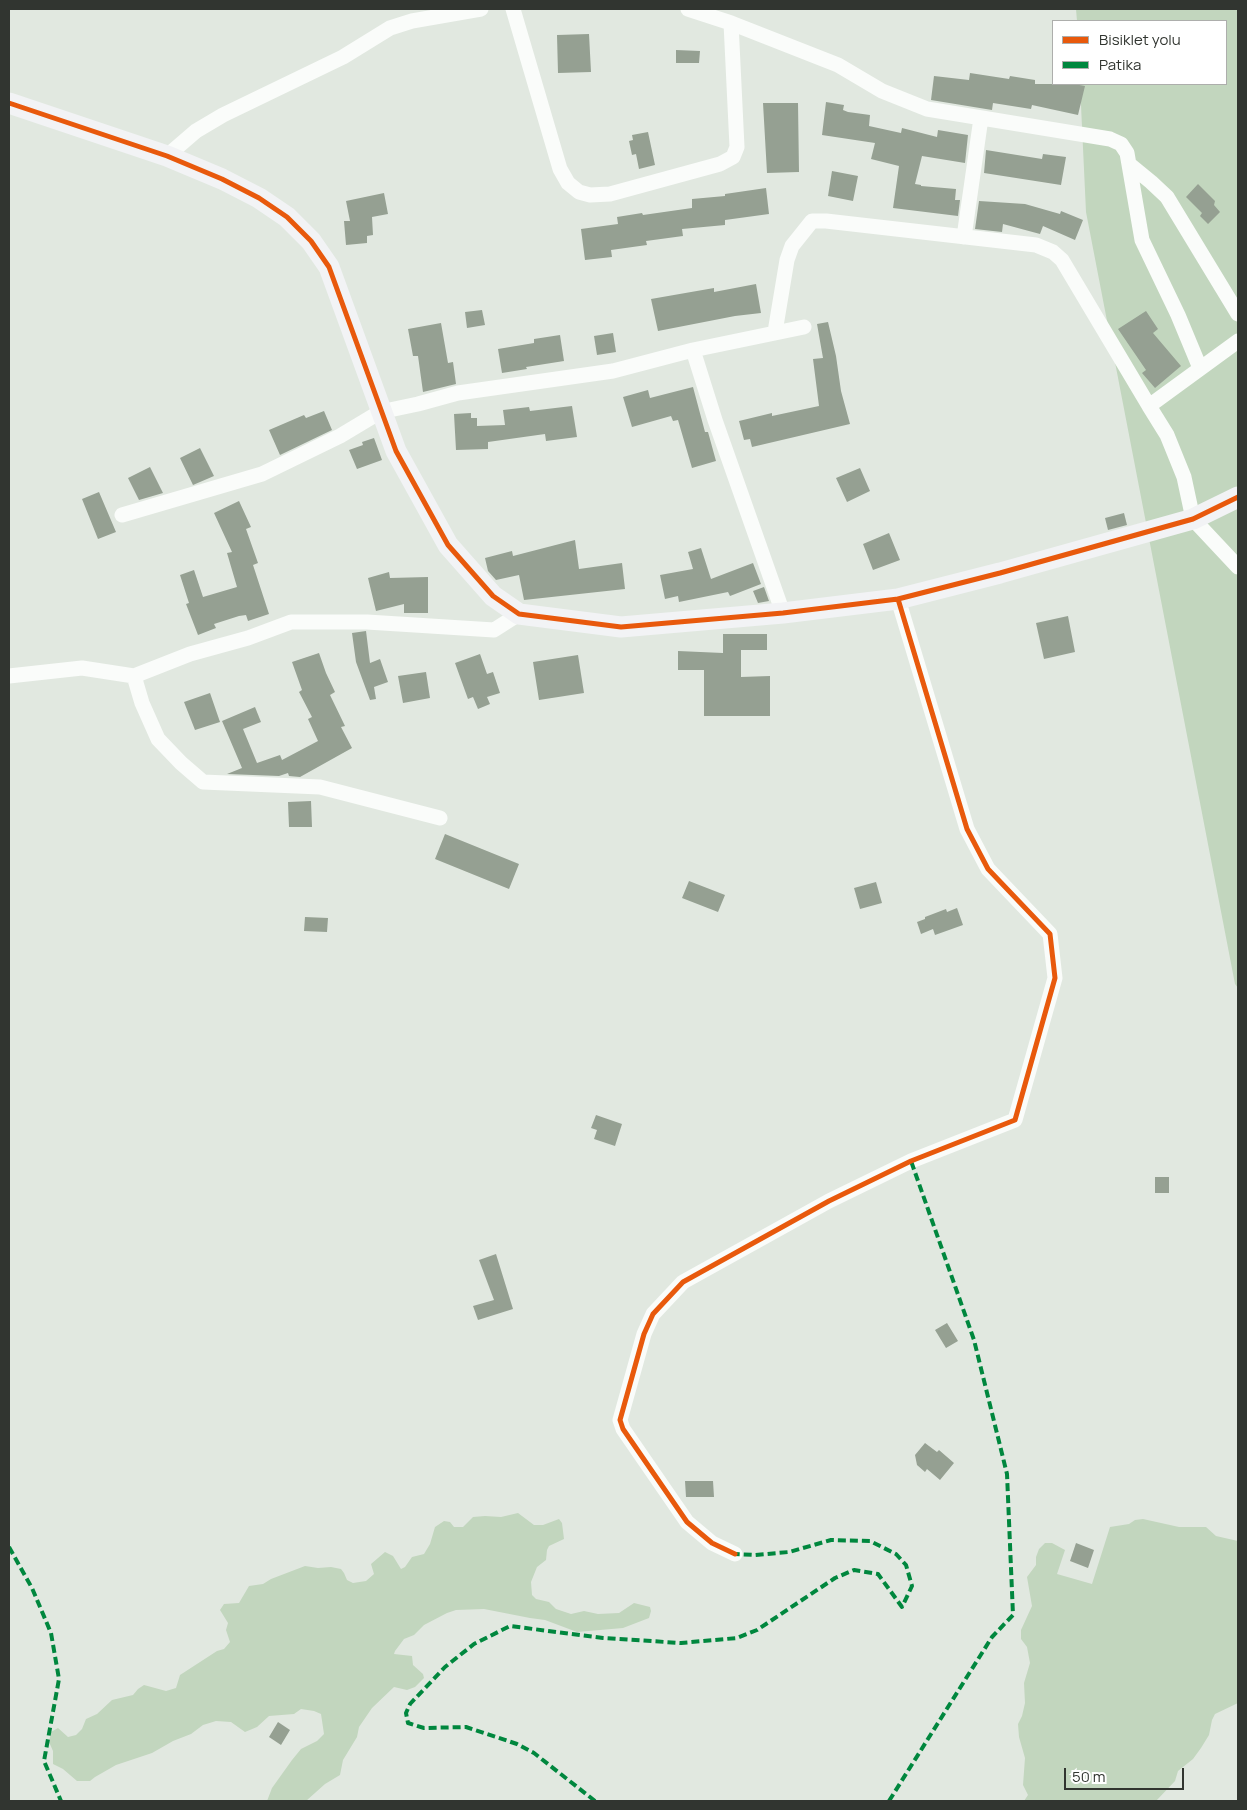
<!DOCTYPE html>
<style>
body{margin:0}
#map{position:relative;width:1247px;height:1810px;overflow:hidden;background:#e1e8e0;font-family:Manrope,sans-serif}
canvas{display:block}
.frame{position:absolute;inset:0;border:10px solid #313530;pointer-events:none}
.legend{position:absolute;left:1052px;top:20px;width:175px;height:65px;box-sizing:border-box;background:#fff;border:1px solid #adaeac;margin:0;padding:6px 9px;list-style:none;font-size:15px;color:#313530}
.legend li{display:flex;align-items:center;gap:10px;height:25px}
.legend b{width:25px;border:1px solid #adaeac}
.scale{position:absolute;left:1064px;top:1768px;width:120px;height:22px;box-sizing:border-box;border:2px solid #313530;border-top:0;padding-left:6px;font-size:15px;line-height:18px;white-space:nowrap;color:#313530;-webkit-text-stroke:4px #fff;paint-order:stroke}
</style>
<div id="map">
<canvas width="1247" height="1810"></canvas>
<div class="frame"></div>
<ul class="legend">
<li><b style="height:6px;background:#e8590c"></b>Bisiklet yolu</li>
<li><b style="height:6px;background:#00873e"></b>Patika</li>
</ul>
<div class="scale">50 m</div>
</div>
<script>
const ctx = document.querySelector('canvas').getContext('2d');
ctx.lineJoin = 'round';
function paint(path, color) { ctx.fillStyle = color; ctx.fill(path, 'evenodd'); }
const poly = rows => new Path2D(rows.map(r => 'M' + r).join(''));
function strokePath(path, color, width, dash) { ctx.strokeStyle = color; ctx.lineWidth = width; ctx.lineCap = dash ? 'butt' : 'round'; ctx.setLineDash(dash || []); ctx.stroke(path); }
paint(poly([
 [1076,9,1238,9,1238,988,1235,984,1086,212,1080,84,1226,84,1226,21,1077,21],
 [518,1513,534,1525,543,1525,559,1519,562,1523,564,1539,549,1546,547,1550,546,1560,537,1567,531,1582,532,1595,536,1599,549,1602,556,1609,571,1614,584,1611,598,1614,619,1613,634,1603,650,1607,651,1611,649,1618,623,1628,577,1632,545,1620,530,1618,484,1609,456,1610,447,1613,424,1625,414,1635,404,1639,395,1651,394,1654,412,1656,413,1665,423,1674,424,1678,415,1687,407,1690,394,1687,372,1708,359,1727,357,1737,343,1760,340,1775,325,1784,306,1801,267,1801,272,1788,292,1760,301,1749,317,1741,324,1734,321,1714,314,1711,301,1709,294,1714,269,1716,257,1727,245,1732,231,1722,216,1721,203,1725,191,1734,173,1741,152,1753,116,1765,95,1777,90,1781,77,1781,63,1769,53,1764,53,1751,49,1742,51,1732,58,1728,68,1737,76,1735,82,1729,86,1719,97,1714,112,1700,133,1695,138,1689,144,1685,166,1691,176,1688,180,1675,217,1651,224,1649,230,1642,226,1630,228,1623,220,1610,224,1604,239,1603,249,1586,263,1584,271,1579,305,1566,318,1568,331,1567,341,1569,344,1573,347,1580,353,1583,366,1581,374,1574,371,1564,385,1552,393,1556,401,1569,405,1567,412,1557,424,1554,430,1544,435,1527,444,1521,450,1522,454,1527,463,1527,473,1517,485,1516,501,1517],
 [1143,1519,1179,1527,1206,1527,1216,1536,1238,1541,1238,1703,1215,1714,1212,1720,1209,1735,1201,1748,1193,1759,1178,1771,1175,1781,1156,1801,1024,1801,1028,1795,1023,1785,1025,1758,1019,1737,1018,1724,1022,1716,1025,1703,1024,1683,1030,1663,1027,1647,1021,1639,1021,1630,1032,1606,1027,1577,1036,1565,1036,1557,1039,1549,1045,1543,1052,1543,1065,1550,1057,1574,1092,1584,1110,1527,1129,1524,1135,1520]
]), '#c2d6be');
paint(poly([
 [589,34,591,72,558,73,557,35],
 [676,50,700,51,699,63,676,63],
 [970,73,1009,79,1010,76,1035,80,1035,84,1074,84,1085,86,1078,115,1032,105,1031,109,993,103,992,110,931,100,934,76,969,80],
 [826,102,844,105,843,110,848,112,870,115,869,126,901,133,902,128,937,137,938,130,968,135,965,163,922,156,915,184,921,185,921,186,956,189,955,200,960,200,958,216,893,208,899,166,871,159,875,143,822,135],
 [763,103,798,103,799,172,767,173],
 [648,132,655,165,639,169,636,154,632,155,629,141,633,140,632,135],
 [986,150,1042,159,1043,154,1066,157,1061,185,984,173],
 [832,171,858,176,853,201,828,196],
 [1198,184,1215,201,1214,205,1220,212,1208,224,1200,216,1202,213,1186,197],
 [766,188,769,214,725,220,725,225,682,229,683,236,646,241,647,245,611,250,612,257,585,260,581,229,618,224,617,217,642,213,643,215,692,208,692,199,725,196,725,194],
 [384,193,388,214,372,217,373,235,367,236,367,243,346,245,344,221,350,221,346,201],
 [979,201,1025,204,1060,214,1061,211,1083,220,1075,240,1043,226,1040,234,1003,224,1002,232,975,229],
 [756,284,761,313,735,316,658,331,651,299,714,288,714,292],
 [482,310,485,325,467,328,465,312],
 [1146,311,1158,329,1153,333,1181,366,1155,388,1142,373,1146,370,1118,329],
 [828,322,836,356,841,391,850,424,752,447,750,439,744,440,739,421,772,413,772,416,819,406,813,359,823,358,817,324],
 [441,323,448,363,453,362,456,384,423,392,418,356,413,356,408,329],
 [613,333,616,352,597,355,594,336],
 [560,335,564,361,526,367,527,369,502,373,498,349,534,343,534,339],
 [693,387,705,432,708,432,716,461,692,468,678,420,673,421,671,416,632,427,623,397,648,390,650,398],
 [572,406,577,437,546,441,545,434,488,442,488,449,456,450,454,414,471,413,471,418,477,418,477,426,505,425,503,410,529,407,530,411],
 [324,411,332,430,280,455,269,430,304,415,306,418],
 [374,438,382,460,357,469,349,450,363,445,362,442],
 [200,448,214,476,193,485,180,458],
 [150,467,163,493,139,500,128,478],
 [860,468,870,491,847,502,836,478],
 [99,492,116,532,98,539,82,499],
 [239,501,251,527,246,529,258,563,253,565,269,614,248,621,246,615,239,616,214,624,216,628,198,635,186,604,189,603,180,575,194,570,203,597,237,587,227,553,232,552,214,513],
 [1124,513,1127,525,1108,530,1105,518],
 [889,533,900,560,873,570,863,544],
 [575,540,579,569,622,563,625,589,524,600,519,575,496,580,488,571,485,558,512,551,513,556],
 [701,548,711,579,753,563,761,584,730,596,728,592,679,602,678,596,665,599,660,575,693,569,688,552],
 [389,572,390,578,428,577,428,613,404,613,404,604,376,611,368,578],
 [764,587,769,601,758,603,753,591],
 [1068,616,1075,652,1044,659,1036,623],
 [366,631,370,663,380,659,388,682,374,687,376,699,370,700,356,662,352,633],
 [723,634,767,634,767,650,741,650,741,677,770,676,770,716,704,716,704,670,678,670,678,651,723,653],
 [319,653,326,673,335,692,330,695,345,726,341,727,352,748,300,777,289,776,288,773,279,776,227,774,242,768,222,721,255,707,261,722,243,729,257,763,280,755,282,760,318,741,308,719,312,717,299,692,302,690,292,662],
 [480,654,487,674,493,672,500,693,487,697,490,704,478,709,473,697,468,699,455,663],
 [578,655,584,693,539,700,533,662],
 [426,672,430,698,403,703,398,676],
 [210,693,220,722,195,730,184,702],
 [311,801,312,827,289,827,288,802],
 [445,834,519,864,509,889,435,859],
 [689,881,725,895,718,912,682,898],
 [876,882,882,903,860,909,854,888],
 [957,908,963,925,935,935,933,929,921,934,917,922,925,919,925,917,946,909,947,912],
 [305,917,328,918,327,932,304,931],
 [596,1115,622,1124,615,1146,594,1139,597,1130,591,1128],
 [1155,1177,1169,1177,1169,1193,1155,1193],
 [496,1254,513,1309,478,1320,473,1306,494,1300,479,1260],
 [947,1323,958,1341,946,1348,935,1330],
 [925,1443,937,1452,939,1450,954,1463,940,1480,927,1469,925,1472,917,1465,915,1455],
 [685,1481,713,1481,714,1497,686,1497],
 [1076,1543,1094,1550,1088,1568,1070,1561],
 [278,1722,290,1730,281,1745,269,1737]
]), '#95a092');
strokePath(poly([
 [513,9,560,169,568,183,579,192,590,195,610,194,720,164,733,157,737,147,731,23],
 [688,9,731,23,838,65,882,91,927,109,1110,139,1121,144,1127,153,1142,240,1178,315,1200,368],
 [167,156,196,131,223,115,343,57,390,28,412,21,481,9],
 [1129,164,1151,182,1167,197,1238,314],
 [964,237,981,118],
 [775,332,787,260,792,246,812,221,826,221,1036,245,1053,252,1062,260,1149,406],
 [1238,341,1149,406,1167,435,1184,477,1193,519,1238,567],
 [693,350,715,420,783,613],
 [122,515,262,474,340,436,380,412,418,404,458,393,613,371,693,350,804,327],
 [9,676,82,668,134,676,190,654,248,638,291,622,367,622,494,630,519,614],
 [134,676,142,703,158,739,181,763,203,782,320,787,440,818],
 [735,1554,712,1543,687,1522,623,1429,620,1420,644,1334,653,1314,683,1282,829,1201,911,1161,1015,1120,1055,978,1050,934,988,869,967,829,898,599]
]), '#fafcfa', 15);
strokePath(poly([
 [9,103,167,156,222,179,259,198,287,217,311,241,329,267,396,451,448,545,493,596,519,614,621,627,783,613,898,599,1000,573,1193,519,1238,497]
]), '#f2f3f5', 21);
strokePath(poly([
 [9,1547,32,1588,51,1633,59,1679,44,1761,61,1801],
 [595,1801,534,1753,517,1744,466,1727,424,1728,408,1723,406,1713,410,1704,445,1667,474,1644,510,1626,603,1638,681,1643,737,1638,757,1630,835,1578,854,1570,878,1574,902,1607,912,1586,906,1565,896,1554,870,1541,831,1540,789,1552,755,1555,735,1554],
 [889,1801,992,1637,1013,1615,1007,1474,974,1340,911,1161]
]), '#00873e', 4, [8, 4]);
strokePath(poly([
 [9,103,167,156,222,179,259,198,287,217,311,241,329,267,396,451,448,545,493,596,519,614,621,627,783,613,898,599,1000,573,1193,519,1238,497],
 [735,1554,712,1543,687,1522,623,1429,620,1420,644,1334,653,1314,683,1282,829,1201,911,1161,1015,1120,1055,978,1050,934,988,869,967,829,898,599]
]), '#e8590c', 5);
</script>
